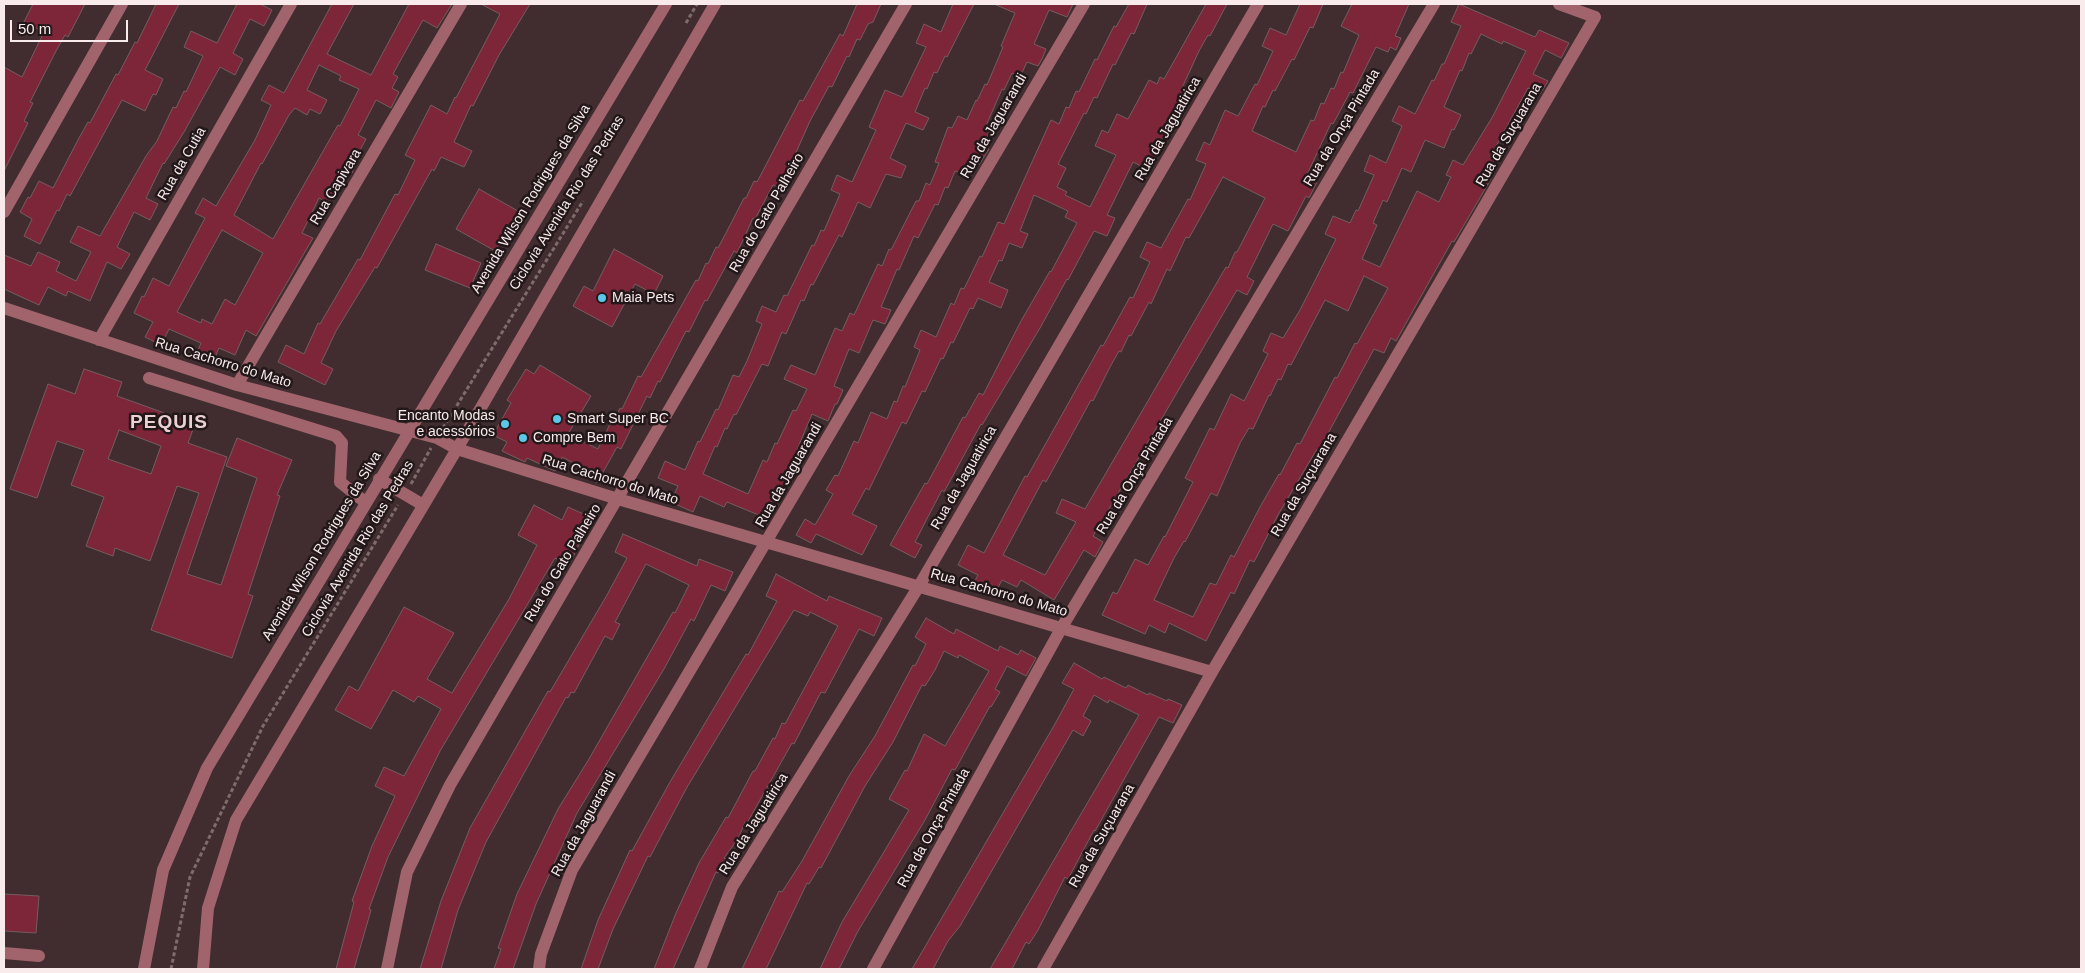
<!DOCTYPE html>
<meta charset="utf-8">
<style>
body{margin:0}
#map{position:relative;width:2085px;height:973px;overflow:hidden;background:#412d2f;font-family:Helvetica,sans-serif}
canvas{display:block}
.frame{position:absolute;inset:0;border:5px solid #f9ebec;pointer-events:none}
.scale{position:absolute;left:10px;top:20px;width:118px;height:22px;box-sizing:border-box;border:2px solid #f9ebec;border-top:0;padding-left:6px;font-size:15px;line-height:18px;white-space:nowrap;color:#f9ebec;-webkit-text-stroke:4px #221819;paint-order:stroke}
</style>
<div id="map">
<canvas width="2085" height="973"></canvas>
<div class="frame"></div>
<div class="scale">50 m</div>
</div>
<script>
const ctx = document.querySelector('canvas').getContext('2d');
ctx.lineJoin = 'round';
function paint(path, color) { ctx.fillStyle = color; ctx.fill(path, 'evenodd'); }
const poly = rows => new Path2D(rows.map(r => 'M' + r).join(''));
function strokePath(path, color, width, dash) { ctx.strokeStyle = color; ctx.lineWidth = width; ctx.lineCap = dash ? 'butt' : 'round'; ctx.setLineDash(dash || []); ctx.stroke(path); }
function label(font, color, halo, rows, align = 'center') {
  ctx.font = font + ' Helvetica,sans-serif'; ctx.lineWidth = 5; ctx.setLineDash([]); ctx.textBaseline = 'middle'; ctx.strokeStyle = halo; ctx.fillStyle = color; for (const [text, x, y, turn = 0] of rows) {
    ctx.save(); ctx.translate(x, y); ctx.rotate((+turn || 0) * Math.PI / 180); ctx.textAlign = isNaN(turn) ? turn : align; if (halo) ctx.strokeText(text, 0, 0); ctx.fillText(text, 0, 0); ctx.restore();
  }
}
const building = poly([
 [33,4,85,4,68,37,65,35,56,51,30,102,33,103,24,121,28,123,4,171,4,67,22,77,44,32,24,22,33,4],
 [156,4,179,4,145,70,163,79,156,95,153,94,145,111,122,100,70,196,67,194,59,211,57,210,40,244,24,236,32,219,20,212,28,197,30,198,39,181,53,188,79,138,88,122,90,123,116,74,118,75,135,42,137,43,156,4],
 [237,4,260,4,272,10,264,26,250,19,233,53,243,59,235,75,220,67,184,132,164,164,163,163,146,198,158,204,150,220,134,212,117,247,130,254,121,269,107,262,90,301,68,291,66,296,48,287,39,305,4,289,4,255,31,266,38,252,60,262,56,271,76,281,91,252,70,242,78,226,100,236,146,156,157,141,173,107,176,108,184,91,186,92,203,56,184,47,191,31,217,43,237,4],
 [332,4,354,4,327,54,371,75,409,4,452,4,437,28,423,20,414,36,393,74,398,77,392,88,399,92,391,108,376,100,358,135,366,139,357,156,360,157,352,173,348,171,329,203,319,198,302,233,313,238,256,336,246,330,235,355,219,348,213,362,196,355,201,343,169,329,161,345,145,337,153,322,134,313,142,296,144,297,153,278,169,286,205,218,195,213,203,198,216,206,255,140,271,105,261,100,269,85,284,93,332,4],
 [319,65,341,76,339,80,359,89,340,126,338,125,273,239,234,215,261,163,262,164,289,115,295,108,307,115,310,109,320,114,327,100,307,90,319,65],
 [222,230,263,253,235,305,225,299,212,324,202,319,201,323,177,312,222,230],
 [481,4,530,4,499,55,473,106,471,105,454,142,472,151,464,167,441,157,434,171,432,169,377,268,375,267,336,331,321,363,333,369,325,385,278,362,286,345,304,354,318,323,320,324,358,259,360,260,395,194,398,195,415,160,405,155,431,105,447,114,455,97,456,98,500,14,481,4],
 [857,4,881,4,873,22,868,24,860,40,857,39,849,57,847,56,832,87,829,86,810,121,794,157,801,161,786,192,773,185,755,219,753,218,737,253,734,251,707,301,705,300,689,332,686,331,660,382,658,381,650,398,647,396,621,449,617,447,597,483,586,476,589,471,562,457,555,471,527,458,525,462,502,451,507,442,493,435,511,403,507,400,526,369,534,374,540,365,591,396,568,434,598,449,610,424,612,425,620,408,622,409,638,376,641,377,696,280,698,281,706,263,708,264,716,247,718,248,727,231,744,198,746,198,754,181,757,182,800,100,803,101,840,34,843,36,857,4],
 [953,4,974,4,947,57,945,56,937,73,934,72,927,89,925,88,915,112,929,118,923,130,906,123,890,158,906,166,901,178,886,174,870,208,858,202,842,237,839,235,813,285,811,284,804,301,801,300,786,334,782,332,768,366,762,364,736,415,734,414,727,429,725,428,717,447,715,446,703,474,748,494,763,460,767,462,775,443,777,444,793,410,796,411,807,389,784,379,791,365,815,375,835,328,842,331,850,313,854,315,878,264,882,266,889,249,891,250,916,201,919,201,926,183,930,185,939,163,935,162,948,127,952,128,958,116,967,120,976,100,977,101,985,84,987,85,1003,47,1001,46,1015,13,994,4,1073,4,1067,17,1049,10,1034,44,1046,49,1042,59,1038,66,1027,62,1020,77,1012,73,1004,90,1002,89,985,128,990,130,983,146,989,149,979,165,971,161,965,175,955,171,948,188,945,187,938,205,935,204,918,238,914,236,899,270,897,269,881,307,891,310,885,324,873,320,859,353,849,349,834,386,843,390,837,404,835,404,828,421,812,414,796,452,801,454,780,502,773,499,766,518,727,502,724,507,700,496,693,512,671,502,678,486,658,478,665,461,685,470,698,441,700,442,716,409,718,410,733,375,739,377,747,361,762,324,756,321,762,306,776,312,784,295,787,296,795,280,812,245,814,246,821,230,824,231,840,194,831,190,837,175,852,182,876,130,869,127,885,90,902,97,926,47,916,43,924,24,941,32,953,4],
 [1129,4,1147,4,1134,34,1131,33,1115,65,1113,64,1097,98,1094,97,1086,114,1084,113,1058,164,1066,168,1057,187,1067,192,1065,195,1090,207,1116,155,1095,146,1102,130,1108,133,1117,114,1128,119,1149,80,1157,84,1160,77,1164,79,1206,4,1227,4,1210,36,1208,35,1199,51,1182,88,1186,89,1175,113,1177,114,1172,124,1174,125,1168,139,1163,137,1149,170,1133,162,1107,215,1115,218,1107,236,1094,231,1068,280,1067,279,1040,328,982,425,981,424,944,492,942,490,933,507,915,542,922,545,915,558,890,545,925,483,927,484,963,417,965,418,979,393,983,395,1021,321,1050,271,1051,272,1077,223,1065,217,1068,211,1034,195,1020,231,1028,234,1022,248,1009,243,1002,261,999,260,989,282,1008,290,1001,308,978,298,973,309,970,308,953,343,951,342,943,359,941,358,925,392,922,391,906,424,902,422,869,490,866,488,852,514,877,526,862,555,816,534,811,543,796,535,805,519,815,525,833,494,826,490,835,475,838,476,854,441,858,443,871,412,887,419,894,401,897,402,903,386,905,387,920,350,914,347,921,330,936,337,951,303,954,305,961,288,964,289,980,256,982,257,998,222,1004,224,1051,120,1059,124,1066,107,1069,108,1076,91,1079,92,1095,59,1097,60,1114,26,1116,27,1129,4],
 [1300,4,1323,4,1313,28,1310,27,1294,60,1292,59,1275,91,1273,90,1265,107,1263,106,1252,131,1296,152,1311,120,1314,121,1321,103,1324,104,1331,88,1334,89,1341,72,1343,73,1359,35,1341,26,1352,4,1409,4,1395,36,1401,38,1396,50,1390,47,1388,52,1376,47,1353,93,1350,92,1333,124,1331,123,1306,177,1317,182,1309,198,1306,196,1288,231,1273,224,1247,277,1254,281,1247,295,1237,290,1093,536,1103,542,1095,557,1084,550,1054,600,1021,580,1017,587,1002,580,995,593,974,583,978,575,958,565,968,545,984,553,1025,476,1027,477,1101,345,1103,346,1130,297,1133,298,1150,262,1140,257,1147,242,1161,248,1188,199,1190,200,1206,164,1196,160,1204,142,1210,145,1225,110,1238,116,1255,84,1257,85,1273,51,1262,46,1270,28,1286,35,1300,4],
 [1223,177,1265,198,1237,252,1235,252,1228,268,1226,267,1085,509,1062,499,1056,513,1076,522,1045,575,1003,555,1043,480,1046,482,1091,400,1093,401,1110,367,1119,351,1121,352,1129,335,1131,336,1149,302,1151,304,1167,269,1170,271,1186,237,1189,238,1223,177],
 [1459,4,1535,37,1539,30,1569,43,1561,58,1545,50,1533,74,1548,81,1540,94,1528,88,1490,157,1495,159,1486,176,1491,179,1454,242,1452,241,1396,341,1391,338,1384,353,1374,349,1319,450,1317,449,1279,513,1254,562,1250,560,1234,594,1231,592,1206,641,1169,623,1165,633,1149,625,1145,634,1102,615,1113,592,1117,594,1135,559,1148,565,1164,536,1165,537,1193,482,1185,478,1210,428,1214,430,1231,394,1244,401,1268,354,1263,351,1271,333,1283,338,1300,310,1336,239,1325,234,1333,216,1350,223,1356,210,1358,211,1374,175,1364,171,1370,155,1386,163,1402,126,1392,121,1399,106,1415,114,1432,80,1434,81,1442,64,1444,64,1461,26,1451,22,1459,4],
 [1481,34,1502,44,1503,41,1526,51,1493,116,1463,165,1453,160,1446,175,1451,177,1439,202,1417,191,1380,267,1362,259,1377,225,1373,223,1383,200,1387,202,1402,168,1411,172,1425,140,1444,148,1452,129,1454,130,1461,115,1444,107,1460,70,1462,71,1469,53,1471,54,1481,34],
 [1364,276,1388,288,1357,344,1355,343,1337,378,1335,377,1300,444,1297,443,1280,475,1279,474,1260,507,1234,557,1231,555,1216,585,1210,583,1193,617,1154,600,1174,558,1184,541,1185,542,1211,493,1217,496,1240,443,1249,428,1253,429,1269,395,1270,396,1278,379,1281,380,1288,364,1291,365,1325,300,1348,311,1364,276],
 [479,189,518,211,495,251,456,229,479,189],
 [436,244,481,263,470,288,425,270,436,244],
 [614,249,663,276,654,294,635,284,612,327,573,306,584,286,593,291,614,249],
 [84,369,122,382,117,396,195,424,188,443,227,457,187,574,221,585,257,478,226,466,237,438,292,460,277,495,280,496,248,594,253,596,232,658,151,630,199,493,177,486,150,561,115,548,113,556,86,546,104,497,71,485,84,450,57,441,37,498,10,489,48,384,75,394,84,369],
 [119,430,161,446,151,474,108,459,119,430],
 [534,505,562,520,568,507,592,518,569,565,555,558,440,751,388,857,369,909,371,910,354,969,336,969,354,902,352,901,372,846,395,796,375,786,384,767,404,776,441,709,418,696,414,702,393,690,371,729,335,710,349,686,358,691,404,607,454,633,427,679,452,693,509,599,537,545,518,535,534,505],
 [623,534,697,566,699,559,733,572,725,591,711,585,694,621,691,619,664,669,577,813,536,904,513,969,494,969,501,949,498,948,517,894,558,809,589,759,673,612,675,613,689,585,646,564,615,622,620,624,612,640,605,636,574,693,571,692,568,698,566,697,486,842,458,910,441,969,420,969,441,901,470,828,548,691,550,692,607,595,627,558,615,552,623,534],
 [776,574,827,601,829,596,882,618,874,636,859,629,825,693,821,692,794,744,792,743,747,823,745,822,738,839,724,858,726,859,718,873,716,872,673,969,654,969,676,913,699,863,726,817,728,818,753,771,755,771,773,738,775,739,782,723,785,724,838,626,810,612,808,616,794,610,686,789,650,857,648,856,613,929,598,969,581,969,598,920,630,850,632,851,670,782,746,654,748,655,777,601,766,596,776,574],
 [926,618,954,634,956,629,998,651,1000,646,1018,655,1021,650,1036,658,1026,676,1007,666,995,689,1000,692,991,707,990,706,955,770,952,769,925,820,858,931,839,969,820,969,842,922,909,810,889,799,905,770,907,771,924,734,945,746,989,671,959,655,958,658,944,651,935,670,925,686,922,685,893,742,865,786,821,868,819,867,809,884,807,883,766,969,742,969,779,891,782,892,802,861,849,776,875,736,913,665,915,666,926,644,915,637,926,618],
 [1074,663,1102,679,1104,677,1126,688,1128,685,1148,695,1149,693,1167,701,1168,699,1182,705,1173,723,1159,717,1095,831,1094,830,1068,879,1065,877,1038,930,1029,944,1026,942,1012,969,990,969,1139,715,1109,700,1108,703,1094,695,1083,716,1091,721,1083,736,1073,730,960,926,948,941,933,969,912,969,1055,724,1074,689,1062,683,1074,663],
 [4,894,39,896,36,933,4,931,4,894]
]);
paint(building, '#7d2639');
strokePath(building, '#745d5f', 1);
strokePath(poly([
 [686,23,697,4],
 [443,428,583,201],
 [411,484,431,448],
 [171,969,190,877,263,726,398,505]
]), '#7e6c6d', 3, [4, 2.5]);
strokePath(poly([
 [4,212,122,4],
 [4,308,237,385,437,438,457,449,618,499,1212,672],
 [99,340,291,4],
 [149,378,336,436,342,443,340,482,365,502],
 [237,385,461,4],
 [379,479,423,505],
 [4,953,39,956],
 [144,969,163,870,207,768,666,4],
 [203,969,208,908,236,820,457,449,715,4],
 [387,969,407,872,450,785,906,4],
 [539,969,541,954,572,870,1084,4],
 [700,969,732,887,919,586,1258,4],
 [873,969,1062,627,1434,4],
 [1043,969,1212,672,1595,17,1559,4]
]), '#a2646c', 12);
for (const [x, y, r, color] of [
 [602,298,5,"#5dc7e8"],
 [557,419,5,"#5dc7e8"],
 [505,424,5,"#5dc7e8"],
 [523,438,5,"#5dc7e8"]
]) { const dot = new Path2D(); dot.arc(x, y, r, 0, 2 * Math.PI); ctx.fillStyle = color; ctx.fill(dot); strokePath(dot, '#221819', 2); }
label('14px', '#f9ebec', '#221819', [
 ["Rua da Jaguarandi",994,126,-60],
 ["Rua da Onça Pintada",1342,128,-59],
 ["Rua da Jaguatirica",1168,129,-60],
 ["Rua da Suçuarana",1509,135,-60],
 ["Rua da Cutia",182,164,-60],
 ["Rua Capivara",336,187,-59],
 ["Avenida Wilson Rodrigues da Silva",531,199,-59],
 ["Ciclovia Avenida Rio das Pedras",567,203,-58],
 ["Rua do Gato Palheiro",767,213,-60],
 ["Rua Cachorro do Mato",223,363,17],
 ["Rua da Jaguarandi",789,475,-60],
 ["Rua da Onça Pintada",1135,476,-59],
 ["Rua da Jaguatirica",964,478,-60],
 ["Rua Cachorro do Mato",610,480,17],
 ["Rua da Suçuarana",1304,485,-60],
 ["Avenida Wilson Rodrigues da Silva",322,546,-59],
 ["Ciclovia Avenida Rio das Pedras",358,549,-59],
 ["Rua do Gato Palheiro",563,563,-59],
 ["Rua Cachorro do Mato",999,593,16],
 ["Rua da Jaguarandi",584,824,-61],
 ["Rua da Jaguatirica",754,824,-58],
 ["Rua da Onça Pintada",934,828,-61],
 ["Rua da Suçuarana",1102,836,-60]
]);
label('14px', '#f9ebec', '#221819', [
 ["Maia Pets",612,298],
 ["Encanto Modas",495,416,"right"],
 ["e acessórios",495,432,"right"],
 ["Smart Super BC",567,419],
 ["Compre Bem",533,438]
], 'left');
ctx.letterSpacing = '1px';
label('bold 19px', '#ebd1d3', '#221819', [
 ["PEQUIS",169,423]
]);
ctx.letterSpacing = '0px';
</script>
